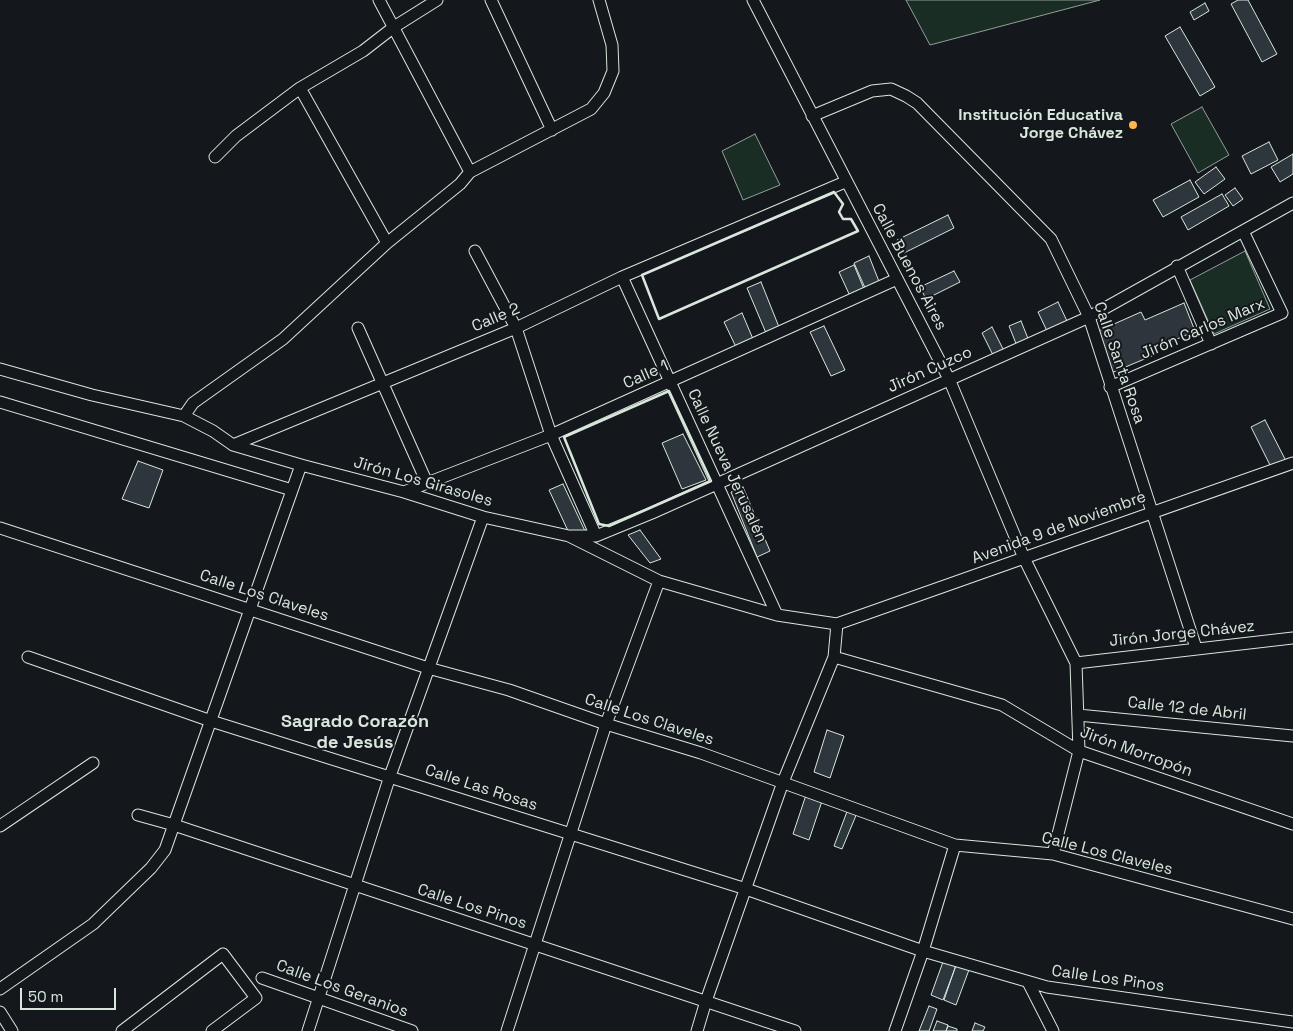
<!DOCTYPE html>
<meta charset="utf-8">
<style>
body{margin:0}
#map{position:relative;width:1293px;height:1031px;overflow:hidden;background:#14181c;font-family:"Space Grotesk",sans-serif}
canvas{display:block}
.scale{position:absolute;left:20px;top:988px;width:96px;height:22px;box-sizing:border-box;border:2px solid #d8e6dc;border-top:0;padding-left:6px;font-size:15px;line-height:18px;white-space:nowrap;color:#d8e6dc;-webkit-text-stroke:4px #14181c;paint-order:stroke}
</style>
<div id="map">
<canvas width="1293" height="1031"></canvas>
<div class="scale">50 m</div>
</div>
<script>
const ctx = document.querySelector('canvas').getContext('2d');
ctx.lineJoin = 'round';
function paint(path, color) { ctx.fillStyle = color; ctx.fill(path, 'evenodd'); }
const poly = rows => new Path2D(rows.map(r => 'M' + r).join(''));
function strokePath(path, color, width, dash) { ctx.strokeStyle = color; ctx.lineWidth = width; ctx.lineCap = dash ? 'butt' : 'round'; ctx.setLineDash(dash || []); ctx.stroke(path); }
function label(font, color, halo, rows, align = 'center') {
  ctx.font = font + ' "Space Grotesk",sans-serif'; ctx.lineWidth = 4; ctx.setLineDash([]); ctx.textBaseline = 'middle'; ctx.strokeStyle = halo; ctx.fillStyle = color; for (const [text, x, y, turn = 0] of rows) {
    ctx.save(); ctx.translate(x, y); ctx.rotate((+turn || 0) * Math.PI / 180); ctx.textAlign = isNaN(turn) ? turn : align; if (halo) ctx.strokeText(text, 0, 0); ctx.fillText(text, 0, 0); ctx.restore();
  }
}
const green = poly([
 [906,0,1100,0,930,45,906,0],
 [1202,107,1229,155,1198,173,1171,124,1202,107],
 [755,134,780,185,743,200,722,151,755,134],
 [1245,251,1270,309,1214,334,1190,280,1245,251]
]);
paint(green, '#1a2d24');
strokePath(green, '#939e99', 1);
const building = poly([
 [1238,0,1248,0,1277,54,1262,62,1231,4,1238,0],
 [1205,3,1209,11,1194,20,1190,12,1205,3],
 [1180,27,1215,87,1200,96,1165,36,1180,27],
 [1269,142,1278,160,1251,174,1242,156,1269,142],
 [1293,154,1293,174,1280,182,1271,167,1293,154],
 [1216,167,1225,179,1204,194,1195,182,1216,167],
 [1190,180,1199,197,1163,217,1153,200,1190,180],
 [1235,188,1243,199,1233,206,1225,195,1235,188],
 [1222,194,1229,206,1188,230,1181,217,1222,194],
 [948,215,954,228,904,253,897,240,948,215],
 [869,256,880,284,866,290,854,263,869,256],
 [854,265,864,289,850,296,839,272,854,265],
 [954,271,960,282,926,299,920,287,954,271],
 [761,282,779,327,766,333,747,288,761,282],
 [1058,302,1067,321,1047,331,1038,312,1058,302],
 [1184,303,1195,331,1157,348,1159,353,1111,373,1096,332,1141,312,1145,320,1184,303],
 [742,313,753,339,736,347,724,322,742,313],
 [1021,321,1029,341,1017,346,1009,326,1021,321],
 [824,326,845,370,831,376,810,332,824,326],
 [992,327,1003,349,993,355,982,333,992,327],
 [1265,420,1286,461,1272,469,1251,427,1265,420],
 [683,434,706,480,682,489,662,443,683,434],
 [138,461,163,470,149,508,122,499,138,461],
 [563,484,585,531,569,533,549,490,563,484],
 [743,487,770,551,757,557,731,492,743,487],
 [640,530,661,559,650,563,628,535,640,530],
 [827,730,844,736,830,778,814,772,827,730],
 [807,792,823,798,809,840,793,834,807,792],
 [848,809,857,813,842,849,834,846,848,809],
 [944,959,957,963,943,1000,931,995,944,959],
 [957,962,970,967,956,1005,944,1000,957,962],
 [929,1006,937,1009,929,1031,919,1031,929,1006],
 [937,1021,948,1025,946,1031,933,1031,937,1021],
 [975,1023,985,1027,983,1031,972,1031,975,1023],
 [948,1026,957,1029,957,1031,946,1031,948,1026]
]);
paint(building, '#2c363c');
strokePath(building, '#d8e6dc', 1);
const street = poly([
 [379,0,470,172],
 [491,0,552,130],
 [753,0,949,379,1024,558,1076,663,1079,751,1053,854],
 [300,88,387,243],
 [812,116,872,91,891,89,906,96,917,103,1051,239,1089,317,1196,648],
 [215,157,236,136,300,88,363,51,394,27,437,0],
 [475,251,516,328,551,435,596,536],
 [1177,266,1211,344],
 [622,277,777,615],
 [358,328,427,483],
 [0,369,92,395,184,416,213,431,233,445,301,465,404,492,483,517,569,536,659,581,777,615,837,624,1293,463],
 [1110,387,1282,313,1243,231],
 [0,402,292,490],
 [184,416,193,403,283,339,387,243,460,184,470,172,591,109,604,93,613,71,612,45,599,0],
 [233,445,516,328,622,277,845,182],
 [404,492,551,435,897,279],
 [0,528,428,668,509,690,606,724,701,753,955,845,1053,854,1293,919],
 [571,536,596,536,652,513,1089,317,1293,203],
 [837,624,834,657,1002,705,1079,751,1293,824],
 [28,657,211,721,746,889,923,951,1047,987,1293,1022],
 [1076,663,1293,638],
 [1078,715,1293,736],
 [138,815,174,825,795,1031],
 [0,826,93,763],
 [262,978,412,1031],
 [1028,982,1053,1031],
 [0,989,93,924,151,868,165,850,301,465],
 [0,1012,12,1031],
 [122,1031,223,954,256,998,212,1031],
 [308,1031,390,776,483,517],
 [507,1031,606,724,659,581],
 [697,1031,706,1001,783,782,834,657],
 [895,1031,923,951,955,845]
]);
strokePath(street, '#d8e6dc', 13);
strokePath(street, '#14181c', 11);
strokePath(poly([
 [834,192,843,204,839,212,843,219,851,219,858,231,659,319,642,275,834,192],
 [669,391,711,481,609,526,599,524,564,437,669,391]
]), '#d8e6dc', 2.5);
for (const [x, y, r, color] of [
 [1133,125,5,"#ffb74d"]
]) { const dot = new Path2D(); dot.arc(x, y, r, 0, 2 * Math.PI); ctx.fillStyle = color; ctx.fill(dot); strokePath(dot, '#14181c', 2); }
label('bold 16px', '#d8e6dc', '#14181c', [
 ["Institución Educativa",1123,116],
 ["Jorge Chávez",1123,134]
], 'right');
label('16px', '#d8e6dc', '#14181c', [
 ["Calle Buenos Aires",909,267,62],
 ["Calle 2",496,318,-23],
 ["Jirón Carlos Marx",1203,329,-23],
 ["Calle Santa Rosa",1119,363,71],
 ["Jirón Cuzco",930,370,-24],
 ["Calle 1",646,375,-24],
 ["Calle Nueva Jerusalén",727,466,65],
 ["Jirón Los Girasoles",423,482,16],
 ["Avenida 9 de Noviembre",1059,528,-20],
 ["Calle Los Claveles",264,596,18],
 ["Jirón Jorge Chávez",1182,634,-6],
 ["Calle 12 de Abril",1187,709,6],
 ["Calle Los Claveles",649,720,18],
 ["Jirón Morropón",1136,752,20],
 ["Calle Las Rosas",481,788,18],
 ["Calle Los Claveles",1107,854,14],
 ["Calle Los Pinos",472,907,18],
 ["Calle Los Pinos",1108,979,8],
 ["Calle Los Geranios",342,989,20]
]);
label('bold 18px', '#d8e6dc', '#14181c', [
 ["Sagrado Corazón",355,722],
 ["de Jesús",355,743]
]);
</script>
